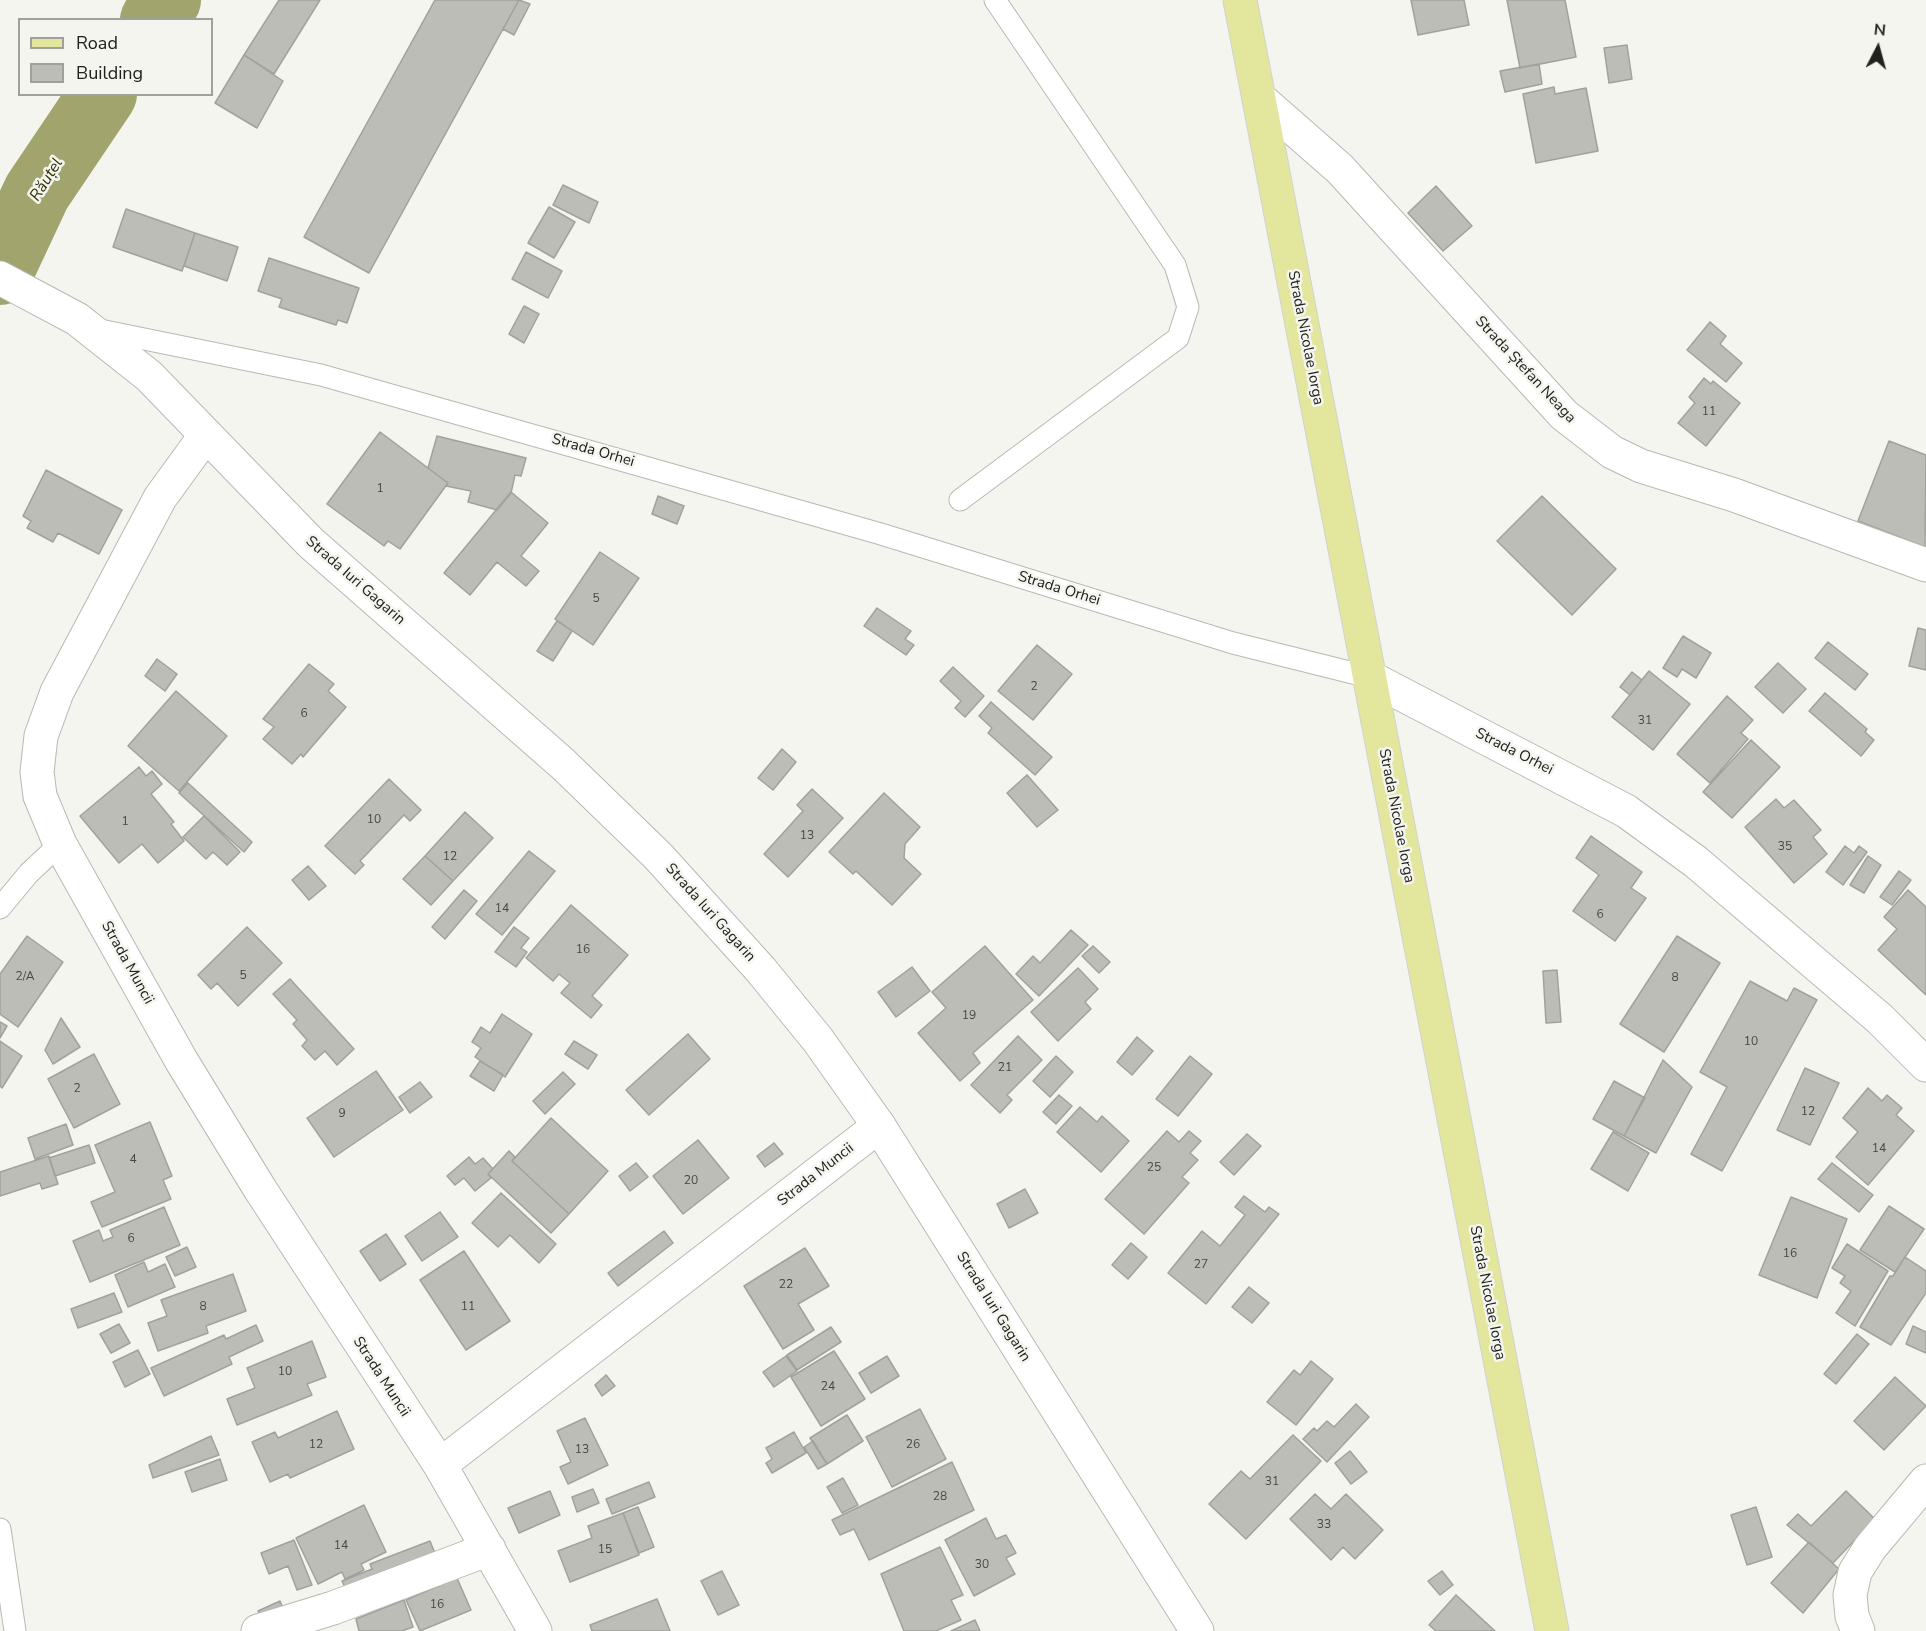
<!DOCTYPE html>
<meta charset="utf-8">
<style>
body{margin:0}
#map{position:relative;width:1926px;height:1631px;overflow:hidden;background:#f5f5ef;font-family:"Nunito Sans",sans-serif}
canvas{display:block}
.legend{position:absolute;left:18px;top:18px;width:195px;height:78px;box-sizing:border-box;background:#f5f5ef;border:2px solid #a0a09b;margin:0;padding:8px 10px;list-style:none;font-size:18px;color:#20201e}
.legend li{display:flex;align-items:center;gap:12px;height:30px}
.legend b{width:30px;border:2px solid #a0a09b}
.north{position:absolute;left:1848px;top:18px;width:60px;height:60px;-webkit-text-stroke:4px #f5f5ef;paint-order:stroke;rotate:6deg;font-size:16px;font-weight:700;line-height:24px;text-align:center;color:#20201e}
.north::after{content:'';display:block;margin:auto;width:21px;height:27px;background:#20201e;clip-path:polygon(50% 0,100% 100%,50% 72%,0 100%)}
</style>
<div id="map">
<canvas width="1926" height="1631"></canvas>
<ul class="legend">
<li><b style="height:8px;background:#e3e69d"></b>Road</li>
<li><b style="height:16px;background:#bdbdb7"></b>Building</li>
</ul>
<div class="north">N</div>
</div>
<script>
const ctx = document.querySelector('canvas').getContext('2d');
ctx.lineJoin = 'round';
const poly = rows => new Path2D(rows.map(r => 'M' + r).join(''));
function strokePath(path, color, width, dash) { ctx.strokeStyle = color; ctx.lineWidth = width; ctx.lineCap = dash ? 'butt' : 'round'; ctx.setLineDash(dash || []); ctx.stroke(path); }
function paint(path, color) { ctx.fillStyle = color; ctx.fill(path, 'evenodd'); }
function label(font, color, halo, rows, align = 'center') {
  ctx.font = font + ' "Nunito Sans",sans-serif'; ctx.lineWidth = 5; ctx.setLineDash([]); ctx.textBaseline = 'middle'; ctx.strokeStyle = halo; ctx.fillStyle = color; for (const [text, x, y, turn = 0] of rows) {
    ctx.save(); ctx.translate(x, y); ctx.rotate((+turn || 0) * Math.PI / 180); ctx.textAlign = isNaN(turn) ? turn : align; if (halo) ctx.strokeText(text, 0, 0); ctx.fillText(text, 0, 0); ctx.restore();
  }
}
strokePath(poly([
 [154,20,167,0],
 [0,271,37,192,103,94]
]), '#a1a46d', 68);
const building = poly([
 [279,0,320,0,274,74,244,55,279,0],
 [435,0,519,0,369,273,304,237,435,0],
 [519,0,530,4,514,35,503,29,519,0],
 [1411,0,1464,0,1469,25,1418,35,1411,0],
 [1507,0,1565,0,1576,57,1520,68,1507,0],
 [1627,45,1632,79,1609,83,1604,48,1627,45],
 [244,55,283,81,257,128,215,103,244,55],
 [1539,64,1542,84,1505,92,1500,71,1539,64],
 [1554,87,1555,94,1586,88,1598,151,1536,163,1523,94,1554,87],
 [563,185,598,202,589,223,553,205,563,185],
 [1436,186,1472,226,1443,251,1408,213,1436,186],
 [549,207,575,222,554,258,528,243,549,207],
 [126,209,195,233,182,271,113,247,126,209],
 [195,233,238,247,227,281,184,266,195,233],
 [526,252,562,271,548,298,512,279,526,252],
 [269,258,359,288,347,323,338,320,336,325,279,307,282,299,258,291,269,258],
 [524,306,539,314,524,343,509,334,524,306],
 [1710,322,1726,336,1720,344,1742,363,1726,382,1687,350,1710,322],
 [1704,378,1711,384,1713,381,1740,403,1706,446,1678,423,1695,403,1689,397,1704,378],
 [380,432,448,483,400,549,388,541,384,546,327,504,380,432],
 [437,436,526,458,521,476,515,475,511,493,497,510,468,502,471,491,446,486,448,483,428,468,437,436],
 [1889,441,1926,455,1925,547,1858,521,1889,441],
 [46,470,122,510,99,554,58,533,53,542,27,528,31,521,23,516,46,470],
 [511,492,548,523,521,556,539,571,526,586,497,562,470,595,444,573,511,492],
 [658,496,684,506,677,524,652,514,658,496],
 [1542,496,1616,569,1572,615,1497,541,1542,496],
 [600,552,639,578,593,645,555,619,600,552],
 [877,608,911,631,905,639,914,645,906,655,864,626,877,608],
 [557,621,572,631,553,661,537,651,557,621],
 [1918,628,1926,630,1926,670,1909,666,1918,628],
 [1683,636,1711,653,1696,678,1682,669,1677,677,1663,668,1683,636],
 [1828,642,1868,674,1855,690,1815,658,1828,642],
 [1037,645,1072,674,1033,720,998,691,1037,645],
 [157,659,177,674,165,691,145,676,157,659],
 [1778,663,1806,689,1783,713,1755,687,1778,663],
 [309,664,334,684,328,691,346,707,303,757,301,754,292,764,263,739,274,727,263,719,309,664],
 [953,667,984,696,965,717,955,708,961,701,940,681,953,667],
 [1649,671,1690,704,1653,750,1612,717,1649,671],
 [1632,672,1642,680,1630,695,1620,687,1632,672],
 [176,691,227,736,179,791,128,746,176,691],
 [1825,693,1867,729,1865,732,1874,740,1861,756,1809,711,1825,693],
 [1727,696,1753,720,1741,733,1748,739,1710,783,1677,754,1727,696],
 [991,702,1052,757,1035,775,988,733,992,728,979,716,991,702],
 [1751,740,1780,767,1732,818,1703,792,1751,740],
 [782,749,796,762,773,790,758,778,782,749],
 [139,767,146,776,152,771,162,784,151,794,174,822,171,824,184,841,158,863,142,844,119,863,80,816,139,767],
 [1027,775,1058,810,1037,827,1007,793,1027,775],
 [389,779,421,810,410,821,404,815,360,861,364,865,355,874,325,846,389,779],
 [188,783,252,842,244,852,179,793,188,783],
 [812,789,843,818,788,877,764,854,803,811,797,805,812,789],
 [884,793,920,827,905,844,904,858,921,874,892,905,856,871,853,874,829,852,884,793],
 [1776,799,1784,808,1794,800,1821,830,1813,837,1827,854,1794,883,1745,827,1776,799],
 [465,812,493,838,453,881,425,856,465,812],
 [204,816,240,852,227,865,213,852,206,859,183,837,204,816],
 [1591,836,1642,872,1631,888,1646,898,1615,941,1573,911,1599,875,1576,858,1591,836],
 [1845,846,1854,853,1859,846,1867,852,1843,885,1826,872,1845,846],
 [529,851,555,871,502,935,476,914,529,851],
 [425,856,453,881,431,905,403,879,425,856],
 [1868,856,1881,865,1864,893,1850,885,1868,856],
 [308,866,326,886,309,900,292,880,308,866],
 [1899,871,1911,880,1892,905,1880,897,1899,871],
 [464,890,477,901,445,939,432,927,464,890],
 [1908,890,1926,907,1926,995,1878,950,1897,929,1884,917,1908,890],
 [571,905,628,955,592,996,602,1005,591,1018,561,993,570,983,559,974,553,981,526,958,571,905],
 [247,927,282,963,238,1006,217,983,211,989,198,975,247,927],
 [514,927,529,938,521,948,527,952,516,967,495,952,514,927],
 [1071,930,1088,945,1039,996,1016,974,1033,956,1040,963,1071,930],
 [27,936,63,962,18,1027,0,1014,0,974,27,936],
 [1677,936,1720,963,1664,1052,1620,1024,1677,936],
 [985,946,1033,1000,973,1053,980,1063,960,1081,918,1033,946,1008,932,992,985,946],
 [1093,946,1110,962,1099,973,1082,956,1093,946],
 [912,967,930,991,896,1017,878,992,912,967],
 [1078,968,1098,989,1085,1002,1091,1009,1058,1041,1031,1012,1078,968],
 [1557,970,1561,1022,1546,1023,1543,971,1557,970],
 [290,979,354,1049,337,1065,325,1051,315,1060,302,1046,307,1040,293,1024,297,1020,273,994,290,979],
 [1750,981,1787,1001,1794,988,1817,1000,1722,1171,1691,1154,1727,1087,1700,1072,1750,981],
 [502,1014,532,1034,505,1077,475,1057,481,1048,472,1042,481,1027,490,1033,502,1014],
 [61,1018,80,1047,53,1064,45,1050,61,1018],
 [0,1022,7,1026,0,1038,0,1022],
 [688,1034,710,1059,649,1115,626,1090,688,1034],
 [1018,1036,1042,1060,1007,1095,1012,1100,1000,1113,971,1085,1018,1036],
 [1137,1037,1153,1051,1132,1075,1117,1062,1137,1037],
 [0,1041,22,1056,2,1088,0,1086,0,1041],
 [574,1041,597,1055,588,1069,565,1054,574,1041],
 [94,1054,120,1104,74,1128,48,1079,94,1054],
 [1056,1056,1073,1072,1050,1097,1033,1081,1056,1056],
 [1190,1056,1212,1074,1178,1116,1156,1099,1190,1056],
 [1663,1060,1692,1087,1656,1153,1624,1136,1663,1060],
 [480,1061,503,1075,494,1091,470,1076,480,1061],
 [1805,1068,1839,1083,1810,1145,1777,1130,1805,1068],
 [376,1071,403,1110,334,1157,307,1118,376,1071],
 [563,1072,575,1084,545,1114,533,1101,563,1072],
 [1614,1081,1645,1098,1624,1136,1593,1119,1614,1081],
 [420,1082,432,1097,410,1113,399,1097,420,1082],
 [1868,1088,1882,1101,1887,1095,1902,1108,1896,1115,1914,1131,1868,1185,1836,1157,1858,1132,1843,1118,1868,1088],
 [1059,1095,1072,1106,1056,1124,1043,1112,1059,1095],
 [1080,1107,1097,1122,1102,1116,1129,1141,1101,1172,1057,1132,1080,1107],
 [551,1118,608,1171,569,1214,512,1161,551,1118],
 [150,1122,172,1176,163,1180,171,1199,102,1227,91,1202,115,1192,95,1145,150,1122],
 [66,1124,73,1145,35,1159,28,1138,66,1124],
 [1167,1131,1179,1142,1189,1131,1201,1141,1190,1153,1198,1160,1182,1177,1189,1183,1144,1234,1105,1199,1167,1131],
 [1613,1132,1649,1153,1628,1191,1591,1169,1613,1132],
 [1247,1134,1261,1146,1234,1175,1220,1162,1247,1134],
 [698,1140,729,1178,683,1214,653,1176,698,1140],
 [774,1143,783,1154,765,1167,757,1156,774,1143],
 [89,1145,95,1163,55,1176,49,1158,89,1145],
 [509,1151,515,1157,512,1161,569,1214,551,1233,488,1174,509,1151],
 [49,1156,58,1184,42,1189,40,1183,0,1196,0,1172,49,1156],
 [469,1157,475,1164,483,1158,493,1169,488,1174,491,1178,475,1191,464,1178,455,1185,447,1176,469,1157],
 [636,1163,648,1177,630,1191,619,1176,636,1163],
 [1832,1163,1873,1195,1859,1212,1818,1179,1832,1163],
 [1025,1189,1038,1213,1009,1228,997,1204,1025,1189],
 [501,1193,556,1244,539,1263,510,1235,498,1247,472,1223,501,1193],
 [1244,1196,1265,1212,1269,1207,1279,1214,1206,1304,1168,1273,1202,1231,1220,1246,1245,1215,1235,1207,1244,1196],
 [1791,1197,1847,1219,1817,1298,1759,1275,1791,1197],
 [1889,1206,1924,1229,1895,1272,1860,1250,1889,1206],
 [164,1207,180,1245,90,1282,73,1241,99,1230,103,1241,113,1237,110,1230,164,1207],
 [440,1212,458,1237,422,1261,405,1236,440,1212],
 [664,1231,673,1243,618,1286,608,1273,664,1231],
 [386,1234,406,1264,380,1281,360,1251,386,1234],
 [1131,1243,1147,1257,1128,1279,1112,1265,1131,1243],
 [1847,1244,1888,1271,1855,1326,1836,1313,1851,1291,1840,1283,1845,1276,1832,1268,1847,1244],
 [187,1247,196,1267,175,1276,166,1257,187,1247],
 [805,1248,829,1286,798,1304,814,1330,783,1349,744,1286,805,1248],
 [464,1251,510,1321,466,1350,420,1280,464,1251],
 [1905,1257,1926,1271,1926,1293,1891,1345,1860,1327,1890,1276,1893,1276,1905,1257],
 [144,1262,148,1272,165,1264,175,1287,128,1307,115,1275,144,1262],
 [233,1274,246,1311,206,1326,208,1333,158,1351,148,1323,167,1316,161,1300,233,1274],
 [1249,1287,1269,1303,1252,1323,1232,1307,1249,1287],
 [114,1293,122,1312,78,1328,71,1309,114,1293],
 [119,1324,130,1343,111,1353,100,1334,119,1324],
 [256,1325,263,1341,229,1357,232,1364,164,1396,151,1368,224,1335,226,1339,256,1325],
 [1913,1326,1926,1332,1926,1353,1906,1344,1913,1326],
 [831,1327,841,1342,797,1370,787,1355,831,1327],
 [1857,1334,1869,1344,1836,1384,1824,1374,1857,1334],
 [312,1341,326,1377,307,1384,312,1395,237,1425,227,1399,255,1388,247,1368,312,1341],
 [138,1350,150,1374,125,1387,113,1362,138,1350],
 [834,1351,865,1399,821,1426,791,1377,834,1351],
 [786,1356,797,1371,774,1387,763,1372,786,1356],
 [887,1356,899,1376,871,1393,859,1373,887,1356],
 [1311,1361,1333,1379,1296,1425,1267,1402,1294,1370,1300,1375,1311,1361],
 [606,1375,615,1386,602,1396,595,1385,606,1375],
 [1895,1377,1926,1406,1884,1450,1854,1421,1895,1377],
 [1356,1404,1369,1417,1327,1462,1303,1439,1314,1428,1317,1431,1327,1421,1334,1427,1356,1404],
 [920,1409,946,1459,892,1487,866,1437,920,1409],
 [337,1411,354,1449,290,1478,288,1474,270,1482,252,1442,275,1432,278,1438,337,1411],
 [847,1415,863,1441,827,1464,810,1438,847,1415],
 [585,1418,608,1465,568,1484,560,1467,571,1462,557,1431,585,1418],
 [794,1432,806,1453,772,1473,766,1463,772,1459,766,1448,794,1432],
 [1293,1435,1321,1461,1246,1539,1209,1504,1241,1471,1250,1479,1293,1435],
 [211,1436,219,1455,153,1478,149,1465,211,1436],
 [813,1441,827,1464,818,1469,804,1447,813,1441],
 [1350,1451,1367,1472,1351,1484,1335,1463,1350,1451],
 [220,1459,227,1480,192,1492,185,1472,220,1459],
 [952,1462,974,1510,869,1560,854,1529,840,1535,832,1520,952,1462],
 [843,1478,858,1505,842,1513,827,1487,843,1478],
 [649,1482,655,1497,612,1514,606,1499,649,1482],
 [593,1489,599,1503,577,1512,572,1497,593,1489],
 [550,1491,560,1515,519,1533,508,1508,550,1491],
 [1846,1491,1875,1519,1833,1563,1787,1525,1798,1514,1811,1526,1846,1491],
 [1315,1494,1331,1509,1346,1494,1383,1530,1355,1559,1343,1547,1331,1560,1290,1519,1315,1494],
 [364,1505,386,1552,361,1564,364,1570,345,1579,342,1572,318,1584,296,1538,364,1505],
 [638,1507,654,1547,639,1553,623,1513,638,1507],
 [1756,1507,1772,1557,1747,1565,1731,1515,1756,1507],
 [623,1513,639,1555,570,1582,558,1551,592,1538,588,1526,623,1513],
 [986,1518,996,1539,1006,1535,1016,1553,1006,1558,1015,1574,974,1596,945,1540,986,1518],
 [294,1540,312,1585,297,1590,288,1566,269,1574,261,1553,294,1540],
 [430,1541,438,1561,349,1596,342,1581,372,1569,370,1564,430,1541],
 [1809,1542,1839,1569,1803,1613,1771,1583,1809,1542],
 [940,1547,963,1595,951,1600,961,1620,936,1631,904,1631,881,1574,940,1547],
 [722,1571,739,1605,718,1615,701,1581,722,1571],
 [1442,1571,1453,1585,1440,1595,1428,1581,1442,1571],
 [457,1578,471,1610,420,1631,406,1600,457,1578],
 [1456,1595,1495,1631,1436,1631,1429,1625,1456,1595],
 [657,1599,670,1631,592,1631,590,1625,657,1599],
 [404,1600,413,1627,402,1631,359,1631,356,1619,404,1600],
 [280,1601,285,1613,263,1622,258,1611,280,1601],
 [975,1620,980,1631,951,1631,975,1620]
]);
paint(building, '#bdbdb7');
strokePath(building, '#a1a29c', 1.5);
const service = poly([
 [95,329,321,375,881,534,1233,643,1369,677],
 [960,500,1178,338,1188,307,1175,265,995,0],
 [0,908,29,873,60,844],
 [0,1529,15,1631]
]);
const minor = poly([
 [1259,98,1340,169,1564,415,1612,452,1641,466,1734,495,1926,565],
 [205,436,160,498,57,692,41,736,37,772,40,796,60,844,181,1060,260,1189,440,1465,535,1631],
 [440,1465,879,1126],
 [258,1631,333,1608,489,1549],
 [1858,1631,1852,1616,1850,1595,1855,1572,1870,1548,1926,1481]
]);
const tertiary = poly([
 [0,278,77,319,149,376,311,543,563,764,658,856,761,970,818,1040,879,1126,1197,1631],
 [1369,677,1626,811,1696,862,1880,1019,1926,1065]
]);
const primary = poly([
 [1240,0,1552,1631]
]);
strokePath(service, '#b8b9b2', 23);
strokePath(minor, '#b8b9b2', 35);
strokePath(tertiary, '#b8b9b2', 35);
strokePath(primary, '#d2d2d2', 35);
strokePath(service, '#fff', 21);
strokePath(minor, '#fff', 33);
strokePath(tertiary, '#fff', 33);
strokePath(primary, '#e3e69d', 33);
label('12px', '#474744', null, [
 ["11",1709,412],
 ["1",380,489],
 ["5",596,599],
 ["2",1034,687],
 ["6",304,714],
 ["31",1645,721],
 ["10",374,820],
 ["1",125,822],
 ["13",807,836],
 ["35",1785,847],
 ["12",450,857],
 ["14",502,909],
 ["6",1600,915],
 ["16",583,950],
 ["5",243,976],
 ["2/A",25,977],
 ["8",1675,978],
 ["19",969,1016],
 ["10",1751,1042],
 ["21",1005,1068],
 ["2",77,1089],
 ["12",1808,1112],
 ["9",342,1114],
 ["14",1879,1149],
 ["4",133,1160],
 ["25",1154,1168],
 ["20",691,1181],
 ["6",131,1239],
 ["16",1790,1254],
 ["27",1201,1265],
 ["22",786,1285],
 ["8",203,1307],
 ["11",468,1307],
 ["10",285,1372],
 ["24",828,1387],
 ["12",316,1445],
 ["26",913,1445],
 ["13",582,1450],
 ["31",1272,1482],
 ["28",940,1497],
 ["33",1324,1525],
 ["14",341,1546],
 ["15",605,1550],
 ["30",982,1565],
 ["16",437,1605]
]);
label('15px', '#20201e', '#f5f5ef', [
 ["Strada Nicolae Iorga",1305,338,79],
 ["Strada Ștefan Neaga",1525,370,47],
 ["Strada Orhei",593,451,16],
 ["Strada Iuri Gagarin",355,581,41],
 ["Strada Orhei",1059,589,17],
 ["Strada Orhei",1514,752,27],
 ["Strada Nicolae Iorga",1396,816,79],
 ["Strada Iuri Gagarin",710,913,48],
 ["Strada Muncii",127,963,61],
 ["Strada Muncii",816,1175,-38],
 ["Strada Nicolae Iorga",1487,1293,79],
 ["Strada Iuri Gagarin",993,1307,58],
 ["Strada Muncii",381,1377,57]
]);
label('italic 16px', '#2e2f02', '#f5f5ef', [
 ["Răuțel",47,180,-58]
]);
</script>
